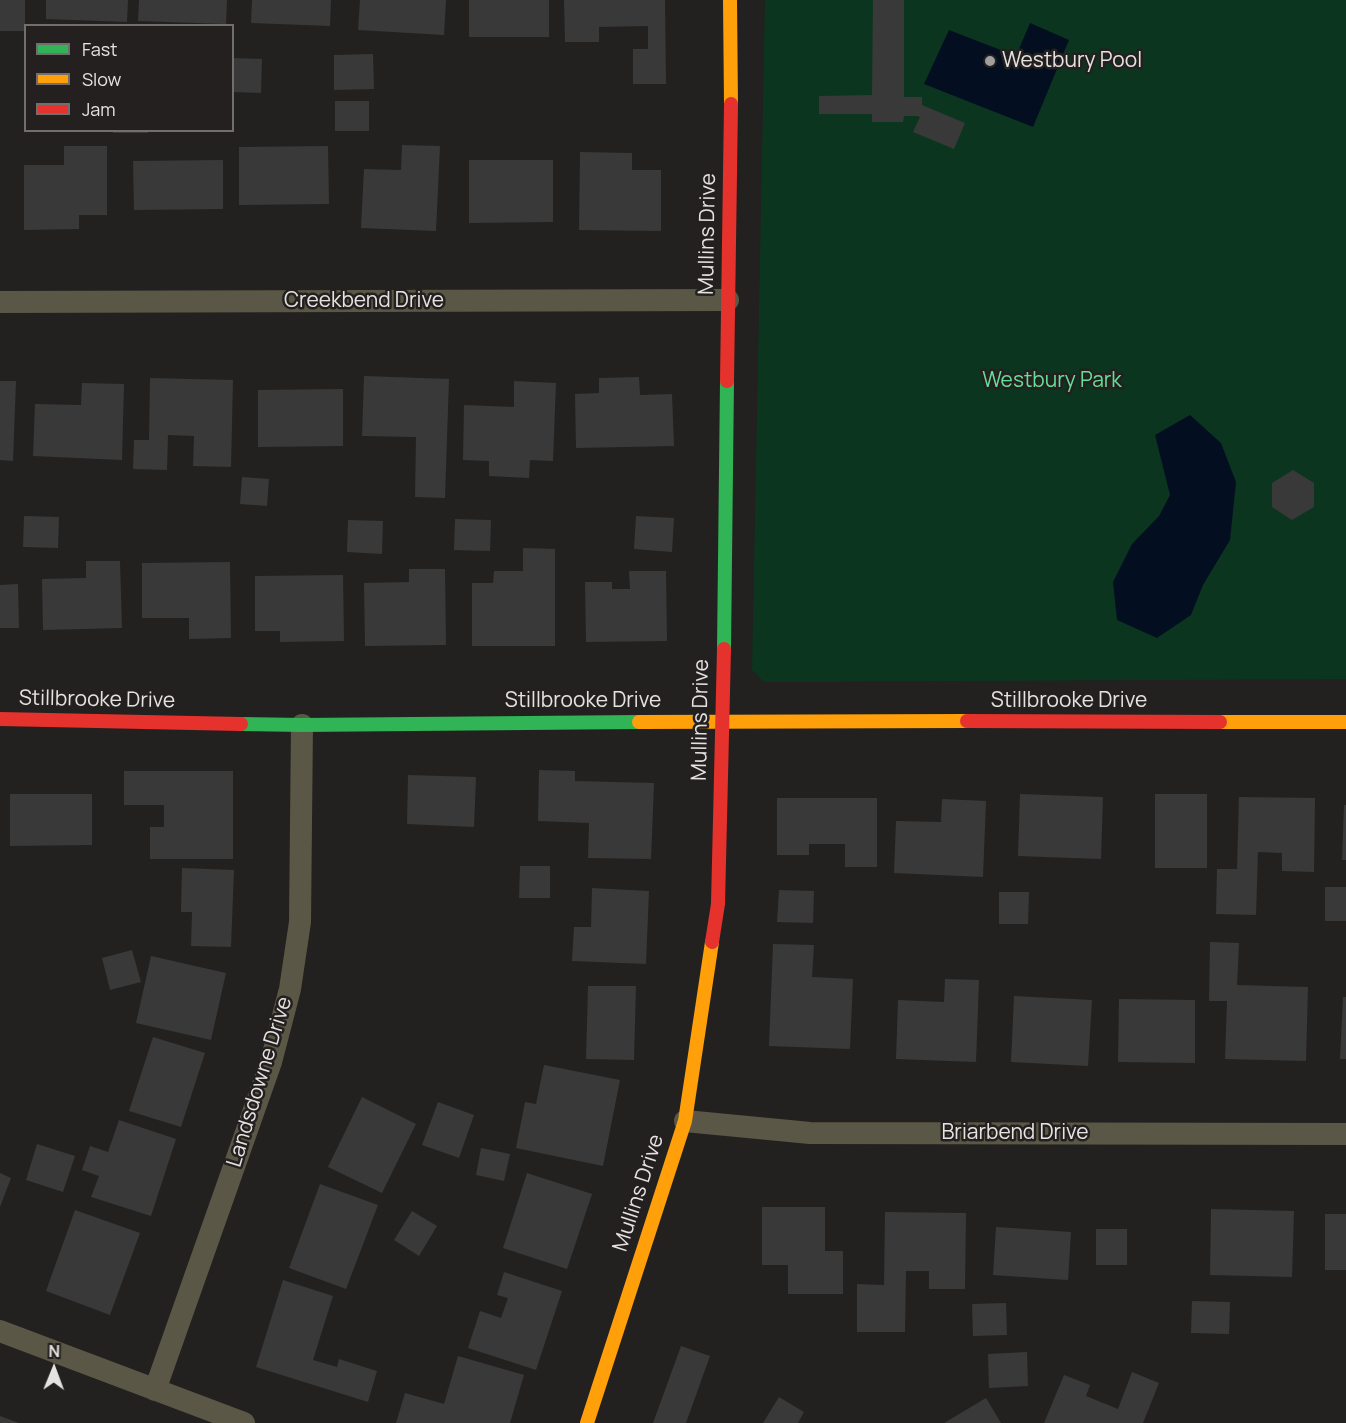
<!DOCTYPE html>
<style>
body{margin:0}
#map{position:relative;width:1346px;height:1423px;overflow:hidden;background:#222120;font-family:Manrope,sans-serif}
canvas{display:block}
.legend{position:absolute;left:24px;top:24px;width:210px;height:108px;box-sizing:border-box;background:#23201f;border:2px solid #716e6d;margin:0;padding:8px 10px;list-style:none;font-size:18px;color:#e5e3e2}
.legend li{display:flex;align-items:center;gap:12px;height:30px}
.legend b{width:30px;border:2px solid #716e6d}
.north{position:absolute;left:24px;top:1339px;width:60px;height:60px;-webkit-text-stroke:4px #23201f;paint-order:stroke;rotate:1deg;font-size:16px;font-weight:700;line-height:24px;text-align:center;color:#e5e3e2}
.north::after{content:'';display:block;margin:auto;width:21px;height:27px;background:#e5e3e2;clip-path:polygon(50% 0,100% 100%,50% 72%,0 100%)}
</style>
<div id="map">
<canvas width="1346" height="1423"></canvas>
<ul class="legend">
<li><b style="height:8px;background:#30b455"></b>Fast</li>
<li><b style="height:8px;background:#ff9f0a"></b>Slow</li>
<li><b style="height:8px;background:#e5322d"></b>Jam</li>
</ul>
<div class="north">N</div>
</div>
<script>
const ctx = document.querySelector('canvas').getContext('2d');
ctx.lineJoin = 'round';
function paint(path, color) { ctx.fillStyle = color; ctx.fill(path, 'evenodd'); }
const poly = rows => new Path2D(rows.map(r => 'M' + r).join(''));
function strokePath(path, color, width, dash) { ctx.strokeStyle = color; ctx.lineWidth = width; ctx.lineCap = dash ? 'butt' : 'round'; ctx.setLineDash(dash || []); ctx.stroke(path); }
function label(font, color, halo, rows, align = 'center') {
  ctx.font = font + ' Manrope,sans-serif'; ctx.lineWidth = 5; ctx.setLineDash([]); ctx.textBaseline = 'middle'; ctx.strokeStyle = halo; ctx.fillStyle = color; for (const [text, x, y, turn = 0] of rows) {
    ctx.save(); ctx.translate(x, y); ctx.rotate((+turn || 0) * Math.PI / 180); ctx.textAlign = isNaN(turn) ? turn : align; if (halo) ctx.strokeText(text, 0, 0); ctx.fillText(text, 0, 0); ctx.restore();
  }
}
paint(poly([
 [765,0,1346,0,1346,679,764,682,752,670]
]), '#0c351f');
paint(poly([
 [1030,23,1069,40,1033,127,924,84,949,30,1016,56],
 [1190,415,1221,443,1236,482,1230,540,1203,585,1191,615,1157,638,1117,620,1113,582,1132,544,1159,516,1170,495,1155,435]
]), '#030f20');
paint(poly([
 [0,0,25,0,25,31,0,31],
 [46,0,128,0,127,22,46,19],
 [139,0,227,0,226,24,138,21],
 [252,0,331,0,330,26,251,23],
 [360,0,446,0,444,35,358,30],
 [469,0,549,0,549,37,469,37],
 [564,0,665,0,666,84,633,84,633,49,648,49,648,26,599,27,599,42,565,42],
 [873,0,904,0,904,97,922,97,922,105,965,123,954,149,913,132,920,117,917,116,904,116,903,122,872,122,872,114,819,114,819,96,872,95],
 [373,54,374,89,334,90,334,55],
 [232,58,262,59,261,93,232,92],
 [335,101,369,101,369,131,335,131],
 [113,130,148,130,148,133,113,133],
 [402,145,440,146,436,231,361,228,364,169,401,170],
 [64,146,107,146,107,215,79,215,79,229,24,230,24,165,64,165],
 [328,146,329,204,239,205,239,147],
 [580,152,632,153,632,170,661,170,661,231,579,230],
 [223,160,223,209,134,210,133,161],
 [469,160,553,160,553,222,469,223],
 [364,376,449,379,445,498,415,497,416,437,362,436],
 [639,377,640,395,672,394,674,446,576,448,575,394,599,393,599,378],
 [150,378,233,380,231,467,193,466,194,436,168,435,167,470,133,469,134,440,149,440],
 [0,381,16,381,13,461,0,460],
 [514,381,556,383,553,461,530,460,529,478,489,476,489,461,463,460,464,405,514,407],
 [82,383,124,384,122,460,33,456,35,404,81,405],
 [343,389,343,446,258,447,258,390],
 [1293,470,1314,483,1314,507,1292,520,1272,507,1272,483],
 [242,477,269,479,267,506,240,504],
 [24,516,59,517,58,548,23,547],
 [636,516,674,518,672,552,634,549],
 [455,519,491,520,490,551,454,550],
 [348,520,383,521,382,554,347,552],
 [523,548,555,549,555,646,472,646,472,583,493,583,494,571,523,571],
 [86,561,120,561,122,628,43,630,42,579,86,578],
 [230,562,231,638,189,639,189,618,142,618,142,563],
 [409,569,445,569,446,645,365,646,364,583,409,582],
 [629,571,666,571,667,641,586,642,585,582,612,582,612,589,630,589],
 [343,575,344,641,280,642,280,631,255,631,255,576],
 [18,584,19,628,0,628,0,585],
 [539,770,575,771,575,781,654,783,651,859,588,858,589,823,538,821],
 [124,771,233,771,233,859,150,859,150,827,164,827,164,805,124,805],
 [408,775,476,777,474,827,407,824],
 [10,794,92,794,92,845,10,846],
 [1020,794,1103,797,1101,859,1018,856],
 [1155,794,1207,794,1207,868,1155,868],
 [1239,797,1315,798,1314,872,1282,871,1282,853,1258,852,1256,915,1216,914,1217,869,1237,869],
 [777,798,877,798,877,867,845,867,845,844,809,844,809,855,777,855],
 [942,799,986,801,983,877,894,873,896,821,941,822],
 [1344,805,1346,805,1346,860,1342,860],
 [520,866,550,866,550,898,519,898],
 [182,868,234,870,231,947,191,946,192,912,181,912],
 [1325,887,1346,887,1346,921,1325,921],
 [592,888,649,891,646,964,572,961,574,927,591,927],
 [779,890,814,891,813,923,777,922],
 [999,892,1029,892,1028,924,999,924],
 [1210,942,1239,943,1237,985,1308,987,1306,1061,1225,1059,1227,1001,1209,1001],
 [773,944,814,945,812,977,853,979,850,1049,769,1046],
 [132,950,141,982,110,990,102,958],
 [151,956,226,973,211,1040,136,1023],
 [945,979,979,980,976,1062,896,1059,898,1000,944,1002],
 [588,986,636,986,634,1060,586,1059],
 [1014,996,1092,1000,1088,1066,1011,1062],
 [1343,997,1346,997,1346,1059,1340,1059],
 [1119,999,1195,1000,1195,1063,1118,1062],
 [153,1037,205,1053,181,1127,129,1111],
 [544,1065,620,1080,603,1166,516,1148,525,1102,536,1104],
 [362,1097,416,1124,382,1193,328,1167],
 [438,1102,474,1115,459,1158,422,1145],
 [119,1120,176,1139,151,1216,91,1197,99,1176,82,1170,90,1146,108,1152],
 [37,1144,75,1156,63,1192,26,1180],
 [481,1148,510,1154,504,1181,476,1175],
 [0,1173,11,1178,0,1207],
 [527,1173,592,1194,567,1269,503,1248],
 [320,1184,378,1205,346,1289,289,1268],
 [762,1207,825,1207,825,1251,843,1251,843,1294,788,1294,788,1265,762,1265],
 [1211,1209,1294,1211,1292,1277,1210,1275],
 [75,1210,140,1233,110,1315,46,1291],
 [412,1211,437,1226,419,1256,394,1240],
 [885,1212,966,1213,965,1289,929,1289,929,1271,906,1271,905,1332,857,1332,857,1284,884,1285],
 [1325,1214,1346,1214,1346,1270,1325,1270],
 [996,1227,1071,1232,1068,1280,993,1275],
 [1096,1229,1127,1229,1127,1265,1096,1265],
 [504,1272,562,1291,536,1370,468,1348,480,1311,501,1318,508,1298,497,1295],
 [283,1280,333,1296,313,1360,337,1367,339,1359,377,1371,368,1402,256,1367],
 [1192,1301,1230,1302,1229,1334,1191,1333],
 [1006,1303,1007,1335,973,1336,972,1304],
 [681,1346,710,1356,686,1423,653,1423],
 [1027,1352,1028,1386,989,1388,988,1354],
 [458,1356,524,1375,510,1423,396,1423,405,1393,444,1404],
 [1132,1372,1159,1383,1143,1423,1044,1423,1064,1375,1090,1385,1086,1396,1118,1409],
 [779,1397,804,1412,798,1423,763,1423],
 [986,1398,1001,1423,944,1423],
 [0,1416,19,1423,0,1423]
]), '#3a3939');
strokePath(poly([
 [0,302,728,300],
 [685,1121,810,1133,1346,1134],
 [0,1331,244,1423],
 [155,1390,271,1062,290,989,300,922,302,725]
]), '#5b5746', 22);
strokePath(poly([
 [724,649,727,381],
 [241,724,302,725,639,722]
]), '#30b455', 14);
strokePath(poly([
 [730,0,731,104],
 [639,722,967,721],
 [1220,722,1346,722],
 [587,1423,685,1121,712,942]
]), '#ff9f0a', 14);
strokePath(poly([
 [727,381,731,104],
 [0,719,241,724],
 [967,721,1220,722],
 [712,942,718,904,724,649]
]), '#e5322d', 14);
for (const [x, y, r, color] of [
 [990,61,6,"#a19f9e"]
]) { const dot = new Path2D(); dot.arc(x, y, r, 0, 2 * Math.PI); ctx.fillStyle = color; ctx.fill(dot); strokePath(dot, '#23201f', 2); }
label('21px', '#e5e3e2', '#23201f', [
 ["Westbury Pool",1002,61]
], 'left');
label('21px', '#e5e3e2', '#23201f', [
 ["Mullins Drive",708,234,-89],
 ["Creekbend Drive",364,301],
 ["Stillbrooke Drive",97,700,1],
 ["Stillbrooke Drive",583,701],
 ["Stillbrooke Drive",1069,701],
 ["Mullins Drive",701,720,-89],
 ["Landsdowne Drive",260,1082,-73],
 ["Briarbend Drive",1015,1133],
 ["Mullins Drive",639,1193,-72]
]);
label('21px', '#64df97', '#23201f', [
 ["Westbury Park",1052,381]
]);
</script>
